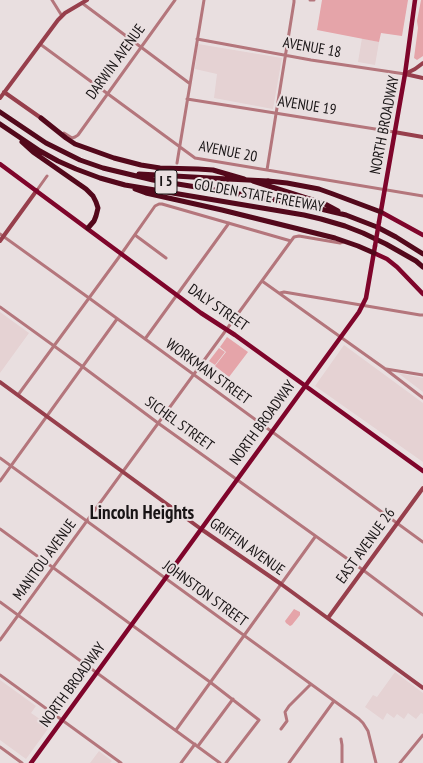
<!DOCTYPE html>
<style>
body{margin:0}
canvas{display:block;background:#e9dfe0}
</style>
<canvas width="423" height="763"></canvas>
<script>
const ctx = document.querySelector('canvas').getContext('2d');
ctx.lineJoin = 'round';
function paint(path, color) { ctx.fillStyle = color; ctx.fill(path, 'evenodd'); }
const poly = rows => new Path2D(rows.map(r => 'M' + r).join(''));
function strokePath(path, color, width, dash) { ctx.strokeStyle = color; ctx.lineWidth = width; ctx.lineCap = dash ? 'butt' : 'round'; ctx.setLineDash(dash || []); ctx.stroke(path); }
function label(font, color, halo, rows, align = 'center') {
  ctx.font = font + ' "PT Sans Narrow",sans-serif'; ctx.lineWidth = 4; ctx.setLineDash([]); ctx.textBaseline = 'middle'; ctx.strokeStyle = halo; ctx.fillStyle = color; for (const [text, x, y, turn = 0] of rows) {
    ctx.save(); ctx.translate(x, y); ctx.rotate((+turn || 0) * Math.PI / 180); ctx.textAlign = isNaN(turn) ? turn : align; if (halo) ctx.strokeText(text, 0, 0); ctx.fillText(text, 0, 0); ctx.restore();
  }
}
paint(poly([
 [362,38,379,42,375,65,358,62],
 [198,44,282,58,273,109,214,98,217,74,195,69],
 [0,312,29,333,0,373],
 [344,345,423,403,423,462,315,386],
 [398,373,423,378,423,392],
 [395,672,423,693,423,714,421,713,416,719,408,713,404,719,397,714,394,718,387,713,383,720,365,707,373,695,377,697],
 [0,680,36,706,31,713,50,726,26,759,0,740],
 [99,751,112,761,110,763,90,763]
]), '#e5d2d3');
paint(poly([
 [322,0,408,0,402,36,381,33,379,42,317,30],
 [421,0,423,0,423,56,417,60,414,58,418,28,417,21],
 [227,337,248,352,229,377,215,366,226,352,220,347],
 [219,348,225,352,215,365,209,361],
 [294,609,300,612,300,615,292,625,290,626,286,623,285,621]
]), '#e5a4a9');
strokePath(poly([
 [52,0,62,16],
 [310,0,314,0],
 [82,3,189,83],
 [197,39,311,60,405,74],
 [40,44,195,158,423,196],
 [187,99,394,132],
 [64,133,72,138,75,137,78,135,175,0],
 [177,163,204,0],
 [267,170,294,2,294,0],
 [37,190,47,176],
 [0,234,89,298,423,542],
 [135,235,166,258],
 [262,281,384,368,423,398],
 [280,293,284,292,420,315,423,315],
 [0,307,79,364,158,423,363,570,423,615],
 [145,339,229,223],
 [386,369,423,375],
 [18,395,122,253,155,206,159,204,162,204,291,241],
 [0,458,359,719,363,723,368,731,376,763],
 [0,481,117,319],
 [0,529,210,682,259,720,226,763],
 [0,602,220,763],
 [0,640,291,241,294,237,299,236,340,243,343,242],
 [0,675,121,763],
 [281,729,287,721,285,712,289,706,311,684],
 [176,730,315,537],
 [341,739,342,745,342,763],
 [198,746,233,699],
 [0,747,22,763],
 [181,763,195,744],
 [289,763,334,701],
 [400,763,423,735]
]), '#b4767c', 3);
strokePath(poly([
 [405,74,415,69,423,63],
 [405,74,423,78],
 [4,92,41,118],
 [0,98,58,20,65,13,87,0],
 [394,132,423,137],
 [0,241,37,190],
 [0,382,201,529,281,584,423,688],
 [328,618,423,488]
]), '#973f4c', 4);
strokePath(poly([
 [0,164,201,313,235,335,423,471],
 [381,212,423,235],
 [379,222,405,74,415,0],
 [374,253,387,259,397,267,423,294],
 [31,763,359,312,366,298,375,246]
]), '#7f052b', 4.5);
strokePath(poly([
 [0,112,46,143,80,160,103,168,153,180,295,203,325,210,346,215,377,227,396,237,423,254],
 [41,118,66,138,75,144,114,158,141,165,160,168,198,169,213,170,244,179],
 [0,124,40,151,58,161,76,169,100,178,125,185,304,215,321,219,345,226,363,233,386,244,416,261,423,267],
 [22,142,33,152,86,189,93,196,96,202,98,208,96,216,94,221,88,228],
 [139,174,228,179],
 [253,181,325,204,338,211],
 [268,181,287,183,319,189,333,194,381,212],
 [135,189,146,193,222,210,335,238,358,246,374,253]
]), '#53081b', 5);
strokePath(poly([
 [375,246,379,222]
]), '#7f052b', 4.5);
strokePath(poly([
 [228,179,268,181]
]), '#53081b', 5);
for (const [x, y, w] of [
 [166,182,22]
]) { const box = new Path2D(); box.roundRect(x - w / 2, y - 12, w, 24, 3); ctx.fillStyle = '#e9dfe0'; ctx.fill(box); strokePath(box, '#181415', 1); }
label('bold 14px', '#181415', null, [
 ["I 5",166,182]
]);
label('15px', '#181415', '#e9dfe0', [
 ["AVENUE 18",312,48,10],
 ["DARWIN AVENUE",116,62,-54],
 ["AVENUE 19",307,106,9],
 ["NORTH BROADWAY",385,125,-79],
 ["AVENUE 20",228,152,11],
 ["GOLDEN STATE FREEWAY",259,196,10],
 ["DALY STREET",218,308,35],
 ["WORKMAN STREET",208,372,36],
 ["NORTH BROADWAY",263,423,-54],
 ["SICHEL STREET",179,424,36],
 ["EAST AVENUE 26",366,546,-54],
 ["GRIFFIN AVENUE",247,547,35],
 ["MANITOU AVENUE",45,560,-54],
 ["JOHNSTON STREET",205,594,36],
 ["NORTH BROADWAY",73,685,-54]
]);
label('bold 19px', '#181415', '#e9dfe0', [
 ["Lincoln Heights",142,514]
]);
</script>
